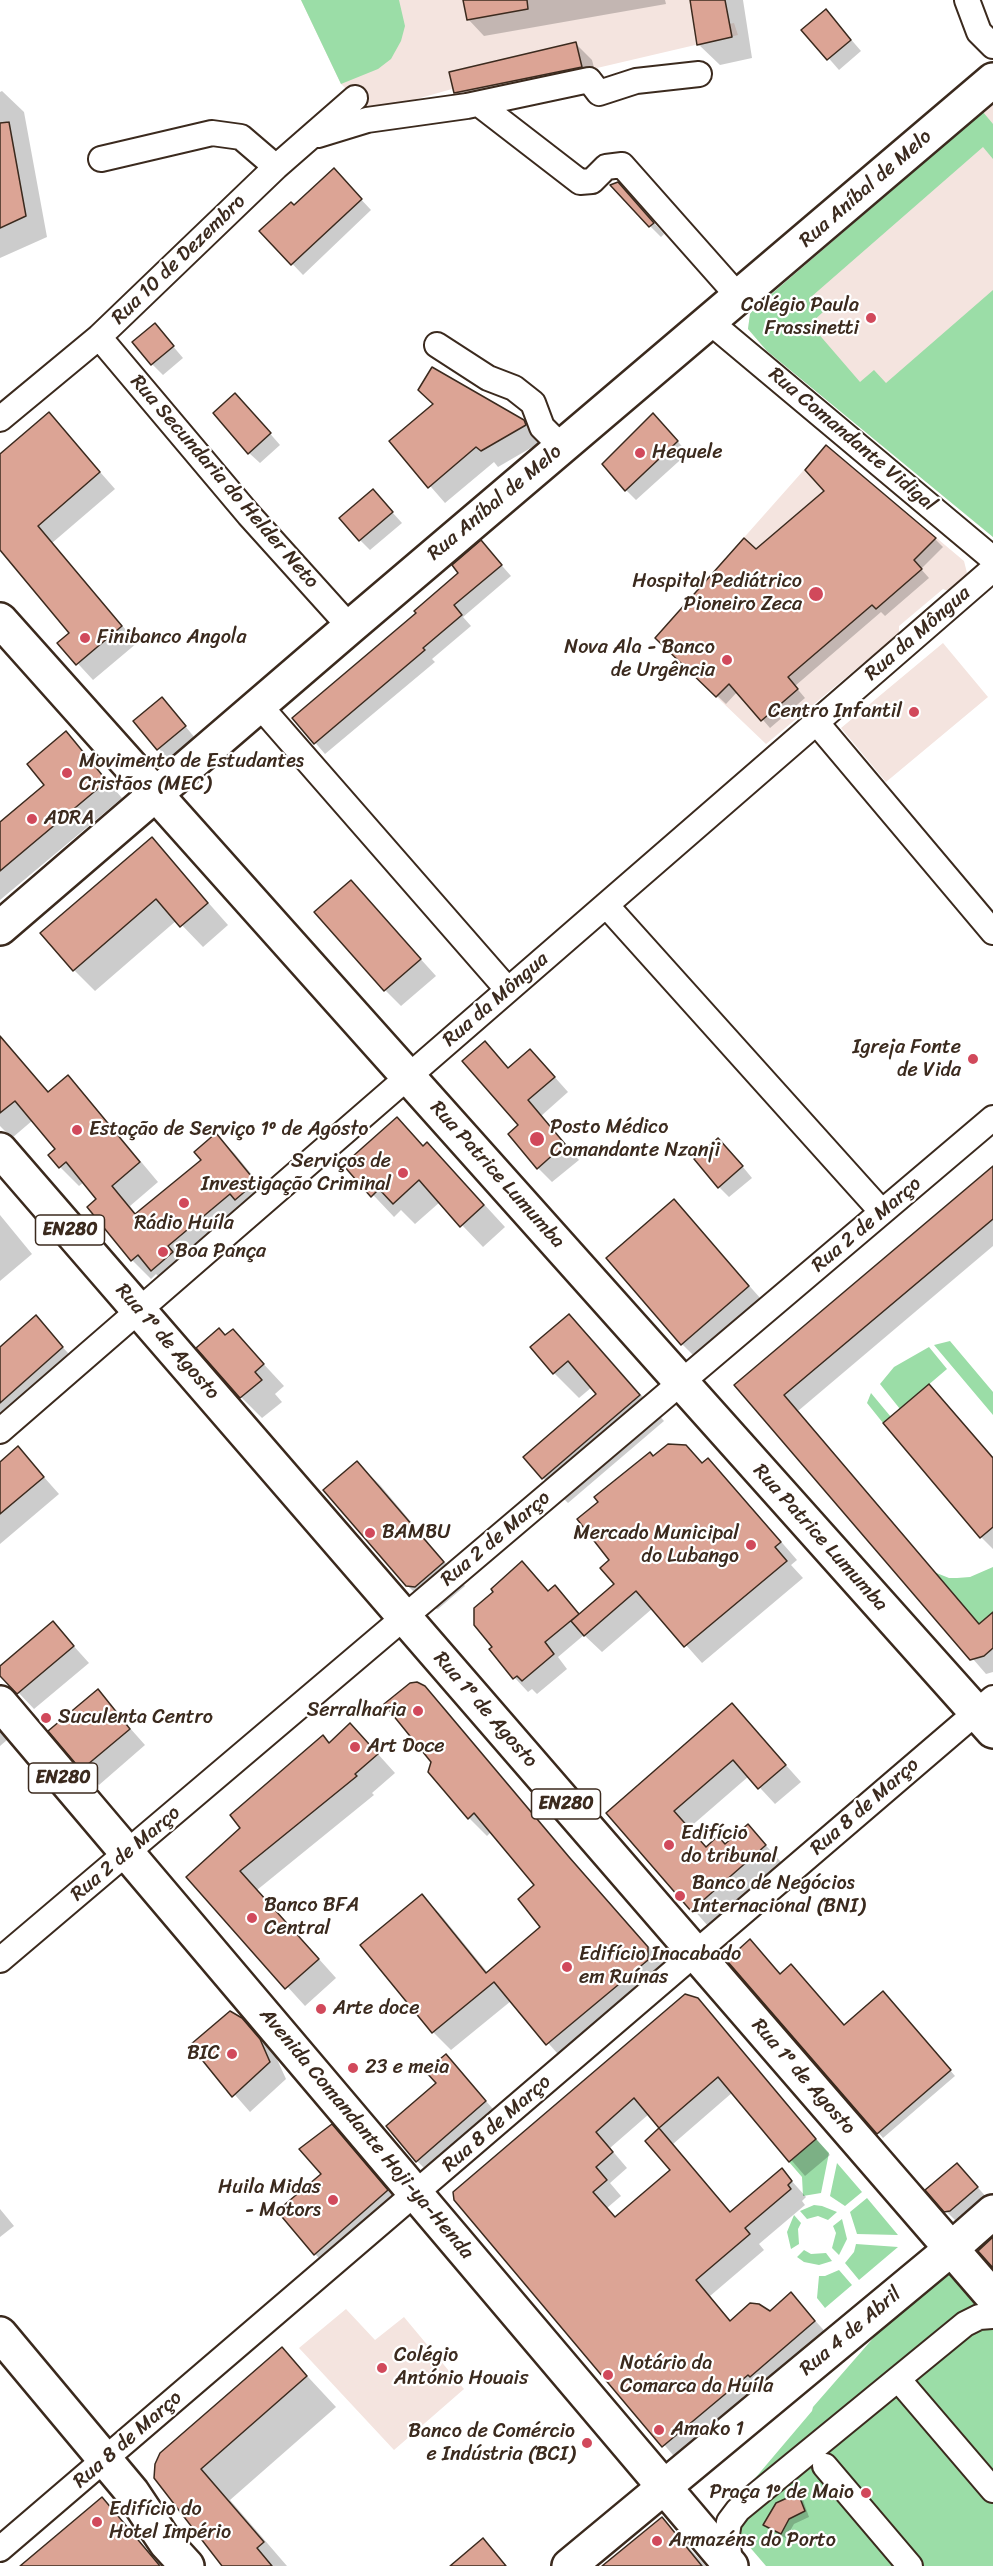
<!DOCTYPE html>
<meta charset="utf-8">
<style>
body{margin:0}
canvas{display:block;background:#fff}
</style>
<canvas width="993" height="2566"></canvas>
<script>
const ctx = document.querySelector('canvas').getContext('2d');
ctx.lineJoin = 'round';
function paint(path, color) { ctx.fillStyle = color; ctx.fill(path, 'evenodd'); }
const poly = rows => new Path2D(rows.map(r => 'M' + r).join(''));
function strokePath(path, color, width, dash) { ctx.strokeStyle = color; ctx.lineWidth = width; ctx.lineCap = dash ? 'butt' : 'round'; ctx.setLineDash(dash || []); ctx.stroke(path); }
function label(font, color, halo, rows, align = 'center') {
  ctx.font = font + ' Sriracha,sans-serif'; ctx.lineWidth = 4.5; ctx.setLineDash([]); ctx.textBaseline = 'middle'; ctx.strokeStyle = halo; ctx.fillStyle = color; for (const [text, x, y, turn = 0] of rows) {
    ctx.save(); ctx.translate(x, y); ctx.rotate((+turn || 0) * Math.PI / 180); ctx.textAlign = isNaN(turn) ? turn : align; if (halo) ctx.strokeText(text, 0, 0); ctx.fillText(text, 0, 0); ctx.restore();
  }
}
paint(poly([
 [301,0,725,0,729,24,734,23,738,35,456,101,452,89,371,112,341,84],
 [993,104,993,537,767,351,748,329,750,314,754,309],
 [826,445,964,561,967,573,955,586,949,591,943,589,899,626,899,632,897,635,766,744,655,638],
 [943,643,988,697,886,782,841,728],
 [346,2309,375,2340,404,2317,464,2389,394,2450,299,2348]
]), '#f4e4df');
paint(poly([
 [301,0,399,0,405,26,401,41,391,59,378,69,341,84],
 [983,112,993,124,993,159,983,147,811,297,823,312,810,324,860,382,874,370,886,383,993,290,993,537,767,351,748,329,750,314,754,309],
 [950,1341,993,1392,993,1415,934,1345],
 [929,1347,947,1369,900,1409,880,1384,894,1367],
 [871,1393,891,1417,883,1423,867,1403],
 [993,1567,993,1612,979,1624,934,1572,949,1578,957,1578,970,1577],
 [816,2139,829,2153,821,2193,803,2196,802,2177,789,2162],
 [837,2163,862,2192,845,2206,830,2196],
 [867,2198,898,2235,857,2234,850,2212],
 [814,2205,822,2206,837,2212,828,2220,818,2216,807,2219,800,2211],
 [794,2215,801,2223,798,2229,799,2244,791,2249,787,2232],
 [842,2219,847,2239,839,2255,832,2248,836,2233,833,2226],
 [856,2244,898,2247,859,2280,845,2263,854,2252],
 [951,2249,993,2308,993,2566,766,2566,723,2516,812,2411,813,2407],
 [804,2250,811,2254,826,2253,832,2261,819,2265,804,2262,797,2257],
 [839,2270,852,2285,825,2308,817,2298,819,2276,825,2276]
]), '#9bdda7');
paint(poly([
 [465,0,665,0,666,4,484,36,468,19],
 [692,0,743,0,752,58,720,65,698,44],
 [836,22,861,51,839,70,804,30],
 [576,44,592,60,598,83,471,109,455,93],
 [2,91,24,112,47,237,0,258,0,92],
 [344,181,371,210,303,275,261,231,294,207],
 [628,194,664,234,661,237,650,226],
 [155,325,183,358,163,375,152,364],
 [246,406,280,445,260,463,249,453],
 [49,414,115,489,52,543,137,643,93,680,59,643,71,633,0,548,0,456],
 [523,421,541,442,498,467,494,462,445,503,391,441],
 [664,426,688,453,636,500,626,490],
 [373,491,402,523,370,550,360,540],
 [826,491,935,539,943,547,921,569,929,578,885,616,881,612,795,686,805,698,770,728,738,691,726,704,657,638],
 [481,542,511,576,463,617,471,626,432,659,435,662,325,754,294,718,418,614,460,573],
 [172,710,195,738,169,760,135,722],
 [66,733,122,798,0,900,0,824,46,786],
 [152,839,228,925,203,947,177,920,95,991,74,970],
 [351,882,436,976,401,1006,385,990],
 [485,1043,509,1069,544,1065,568,1092,541,1116,579,1160,552,1182,538,1168],
 [9,1048,49,1092,68,1077,86,1096,158,1182,130,1206,137,1215,203,1160,216,1135,235,1154,274,1202,170,1288,156,1274,151,1279,132,1260,89,1207,98,1200,84,1182,79,1186,60,1167,57,1149,33,1120,12,1138,0,1126,0,1056],
 [397,1119,424,1147,427,1144,448,1165,505,1227,483,1247,440,1202,415,1224,401,1210,394,1217,345,1165],
 [729,1150,752,1178,729,1197,719,1187],
 [993,1168,993,1246,798,1411,980,1625,993,1614,993,1672,986,1674,736,1385],
 [674,1201,769,1308,703,1365,682,1344],
 [0,1215,32,1254,0,1281],
 [569,1316,594,1341,664,1421,568,1503,543,1478,598,1394,592,1387,579,1398,554,1373],
 [36,1318,78,1364,0,1422,0,1349],
 [233,1331,284,1386,275,1394,282,1402,262,1418,241,1397,226,1337],
 [929,1386,993,1457,993,1549,981,1537],
 [686,1446,703,1464,708,1460,725,1477,797,1560,791,1565,803,1578,702,1663,653,1608,602,1652,584,1635,558,1657,567,1669,537,1694,532,1689,528,1692,515,1678,494,1647,495,1592,522,1563,549,1592,555,1587,581,1615,616,1584,612,1561,653,1458],
 [18,1448,59,1494,0,1544,0,1464],
 [357,1463,380,1485,465,1586,438,1609,430,1608,407,1585],
 [53,1623,89,1663,34,1709,0,1673,0,1668],
 [424,1687,443,1706,587,1877,666,1966,565,2062,511,2001,451,2050,433,2032,422,1896,440,1914,488,1973,542,1928,536,1886,491,1832,487,1836,469,1818,433,1762],
 [97,1691,145,1745,99,1785,50,1731],
 [732,1705,801,1782,775,1804,749,1776,689,1828,707,1848,726,1846,748,1826,781,1862,708,1926,608,1813],
 [0,1731,7,1740,0,1746],
 [368,1743,395,1773,372,1793,374,1795,257,1890,336,1978,305,2006,188,1877,329,1744],
 [730,1960,780,1975,845,2026,888,1998,955,2076,883,2138],
 [697,1999,830,2155,805,2176,733,2092,673,2144,731,2213,782,2170,806,2197,802,2201,805,2205,759,2244,764,2250,710,2296,731,2321,770,2313,791,2294,830,2337,678,2461,456,2199],
 [649,2114,661,2128,647,2141,672,2170,616,2218,607,2208,621,2196,610,2183,627,2168,610,2148],
 [241,2019,276,2057,286,2079,250,2112,192,2046],
 [446,2056,501,2118,433,2177,417,2161],
 [332,2126,353,2148,408,2212,336,2275,315,2254,323,2174],
 [968,2176,987,2198,957,2222,946,2211],
 [0,2209,14,2226,0,2237],
 [282,2349,336,2407,230,2500,287,2566,224,2566,156,2478],
 [798,2495,803,2500,809,2517,794,2524,786,2538,769,2530,765,2525],
 [102,2499,161,2566,37,2566],
 [662,2519,706,2566,604,2566]
]), '#0003');
const building = poly([
 [463,0,527,0,528,9,467,20,463,0],
 [690,0,725,0,732,37,697,45,690,0],
 [826,9,851,40,827,60,801,30,826,9],
 [576,42,582,67,454,93,449,72,576,42],
 [9,122,26,216,0,228,0,123,9,122],
 [334,168,362,199,291,265,259,231,291,202,294,205,334,168],
 [618,182,654,223,649,227,610,185,618,182],
 [155,323,174,346,151,365,132,342,155,323],
 [432,367,524,420,526,425,481,451,476,447,428,488,389,441,433,404,418,390,432,367],
 [235,393,271,433,248,454,213,413,235,393],
 [49,412,100,472,38,526,122,626,76,665,57,643,69,633,0,550,0,454,49,412],
 [653,413,678,441,625,491,602,464,653,413],
 [826,445,936,538,914,560,922,569,876,609,872,605,788,677,798,689,761,721,729,684,716,697,655,638,744,538,756,549,824,491,805,470,826,445],
 [373,489,393,512,359,541,339,518,373,489],
 [481,540,502,565,454,605,462,615,423,648,425,650,314,744,292,718,416,613,414,611,458,573,452,565,481,540],
 [162,697,186,726,157,750,133,721,162,697],
 [66,731,107,781,0,871,0,822,44,785,27,764,66,731],
 [152,837,208,903,180,927,156,899,73,971,40,933,152,837],
 [351,880,421,959,384,991,314,912,351,880],
 [0,1036,48,1092,68,1075,140,1162,112,1186,135,1214,201,1160,194,1152,216,1133,256,1182,235,1200,230,1194,168,1246,173,1252,151,1271,138,1255,131,1261,87,1207,96,1199,66,1162,59,1168,48,1155,55,1149,15,1101,0,1113,0,1036],
 [485,1041,508,1068,530,1049,555,1077,528,1100,565,1144,537,1169,508,1134,518,1125,462,1061,485,1041],
 [397,1117,423,1146,427,1142,484,1205,460,1227,419,1180,393,1204,379,1189,371,1197,343,1165,397,1117],
 [718,1138,743,1166,718,1188,694,1159,718,1138],
 [993,1166,993,1219,784,1395,979,1624,993,1612,993,1648,984,1656,970,1660,734,1385,993,1166],
 [674,1199,749,1286,681,1345,606,1258,674,1199],
 [569,1314,640,1395,542,1479,523,1457,596,1394,568,1361,553,1374,530,1347,569,1314],
 [36,1315,63,1347,0,1403,0,1347,36,1315],
 [219,1328,225,1335,233,1329,264,1364,255,1372,262,1380,240,1398,196,1348,219,1328],
 [929,1384,993,1458,993,1527,980,1538,883,1423,929,1384],
 [668,1444,686,1445,702,1463,708,1458,781,1542,775,1547,787,1561,684,1647,636,1591,584,1636,571,1621,614,1584,600,1568,609,1560,577,1519,598,1502,594,1497,650,1452,653,1456,668,1444],
 [18,1446,44,1477,0,1514,0,1462,18,1446],
 [357,1461,444,1562,415,1587,406,1586,323,1490,357,1461],
 [522,1561,548,1591,555,1585,579,1614,545,1642,554,1654,522,1681,517,1676,513,1679,489,1649,492,1647,474,1625,474,1608,493,1592,491,1589,522,1561],
 [53,1621,74,1646,17,1694,0,1676,0,1666,53,1621],
 [417,1682,425,1686,569,1857,648,1947,648,1960,546,2045,494,1982,432,2033,360,1945,422,1894,486,1973,540,1927,518,1899,534,1885,474,1813,468,1819,428,1772,431,1762,384,1704,410,1683,417,1682],
 [98,1689,130,1729,81,1770,48,1731,98,1689],
 [732,1703,786,1765,758,1789,733,1760,674,1811,706,1847,718,1836,725,1844,748,1824,766,1845,691,1911,606,1813,732,1703],
 [350,1723,378,1754,355,1774,357,1776,240,1871,319,1959,285,1989,186,1877,240,1828,230,1815,323,1735,329,1743,350,1723],
 [750,1939,780,1974,791,1964,844,2025,883,1991,951,2070,877,2134,728,1962,727,1960,750,1939],
 [685,1994,698,1998,816,2139,789,2162,718,2077,659,2128,730,2212,782,2168,792,2181,788,2185,791,2189,745,2228,750,2234,696,2280,730,2321,750,2303,759,2304,770,2311,791,2292,815,2321,750,2377,748,2375,662,2447,454,2200,453,2192,685,1994],
 [634,2098,659,2128,645,2141,670,2170,615,2217,593,2192,607,2180,596,2167,613,2152,596,2132,634,2098],
 [230,2011,242,2018,260,2039,270,2062,232,2097,190,2045,230,2011],
 [446,2054,486,2101,416,2162,386,2126,436,2083,425,2071,446,2054],
 [332,2124,388,2190,314,2255,277,2211,321,2174,299,2149,332,2124],
 [957,2163,978,2187,950,2211,944,2212,925,2190,957,2163],
 [993,2237,993,2268,978,2251,993,2237],
 [282,2347,307,2376,201,2469,264,2542,257,2548,272,2566,222,2566,154,2478,155,2464,160,2453,282,2347],
 [798,2493,805,2511,789,2519,781,2534,763,2525,776,2503,798,2493],
 [102,2497,160,2566,20,2566,102,2497],
 [662,2517,702,2566,602,2566,662,2517],
 [483,2538,506,2566,450,2566,483,2538]
]);
paint(building, '#dca495');
strokePath(building, '#3b2a1e', 1.5);
const street = poly([
 [967,0,979,32,993,46],
 [479,104,580,182,592,181,606,167,622,165,739,297],
 [318,135,367,120,467,106,589,80,599,93,636,81,699,74],
 [101,159,212,133,241,137,276,167],
 [710,322,993,559],
 [99,337,249,515,350,627],
 [437,345,488,378,514,388,533,403,542,427,561,446],
 [0,419,99,337,276,167,355,98],
 [259,705,508,990],
 [816,722,993,932],
 [606,905,882,1212],
 [0,1431,993,569],
 [0,1960,993,1118],
 [898,2379,993,2490],
 [825,2466,910,2566],
 [0,2549,993,1698],
 [730,2565,727,2534,729,2522,738,2510,965,2324,979,2317,993,2316]
]);
const secondary = poly([
 [0,620,993,1731],
 [0,928,350,627,993,80],
 [0,2334,132,2492,166,2543,187,2566],
 [569,2566,951,2249]
]);
const primary = poly([
 [0,1150,993,2297],
 [0,1703,731,2566],
 [951,2249,993,2212]
]);
strokePath(street, '#3b2a1e', 28);
strokePath(secondary, '#3b2a1e', 38);
strokePath(primary, '#3b2a1e', 38);
strokePath(street, '#fff', 24);
strokePath(secondary, '#fff', 33);
strokePath(primary, '#fff', 33);
for (const [x, y, r, color] of [
 [871,318,6,"#d1495b"],
 [640,453,6,"#d1495b"],
 [816,594,8,"#d1495b"],
 [85,638,6,"#d1495b"],
 [727,660,6,"#d1495b"],
 [914,712,6,"#d1495b"],
 [67,773,6,"#d1495b"],
 [32,819,6,"#d1495b"],
 [973,1059,6,"#d1495b"],
 [77,1130,6,"#d1495b"],
 [537,1139,8,"#d1495b"],
 [403,1173,6,"#d1495b"],
 [184,1203,6,"#d1495b"],
 [163,1252,6,"#d1495b"],
 [370,1533,6,"#d1495b"],
 [751,1545,6,"#d1495b"],
 [418,1711,6,"#d1495b"],
 [46,1718,6,"#d1495b"],
 [355,1747,6,"#d1495b"],
 [669,1845,6,"#d1495b"],
 [680,1896,6,"#d1495b"],
 [252,1918,6,"#d1495b"],
 [567,1967,6,"#d1495b"],
 [321,2009,6,"#d1495b"],
 [232,2054,6,"#d1495b"],
 [353,2068,6,"#d1495b"],
 [333,2200,6,"#d1495b"],
 [382,2368,6,"#d1495b"],
 [608,2375,6,"#d1495b"],
 [659,2430,6,"#d1495b"],
 [587,2443,6,"#d1495b"],
 [866,2493,6,"#d1495b"],
 [97,2522,6,"#d1495b"],
 [657,2541,6,"#d1495b"]
]) { const dot = new Path2D(); dot.arc(x, y, r, 0, 2 * Math.PI); ctx.fillStyle = color; ctx.fill(dot); strokePath(dot, '#fff', 2); }
for (const [x, y, w] of [
 [70,1230,69],
 [63,1778,69],
 [566,1804,69]
]) { const box = new Path2D(); box.roundRect(x - w / 2, y - 15, w, 30, 4.5); ctx.fillStyle = '#fff'; ctx.fill(box); strokePath(box, '#3b2a1e', 1.5); }
label('bold 18px', '#3b2a1e', null, [
 ["EN280",70,1230],
 ["EN280",63,1778],
 ["EN280",566,1804]
]);
label('20px', '#3b2a1e', '#fff', [
 ["Rua Aníbal de Melo",866,189,-41],
 ["Rua 10 de Dezembro",179,260,-44],
 ["Rua Comandante Vidigal",852,440,40],
 ["Rua Secundaria do Helder Neto",224,482,49],
 ["Rua Aníbal de Melo",495,503,-40],
 ["Rua da Môngua",918,634,-41],
 ["Rua da Môngua",496,1000,-41],
 ["Rua Patrice Lumumba",497,1175,48],
 ["Rua 2 de Março",867,1225,-40],
 ["Rua 1º de Agosto",167,1342,49],
 ["Rua Patrice Lumumba",820,1538,48],
 ["Rua 2 de Março",496,1539,-40],
 ["Rua 1º de Agosto",485,1710,49],
 ["Rua 8 de Março",865,1807,-41],
 ["Rua 2 de Março",126,1854,-40],
 ["Rua 1º de Agosto",803,2077,49],
 ["Rua 8 de Março",497,2124,-41],
 ["Avenida Comandante Hoji-ya-Henda",366,2134,50],
 ["Rua 4 de Abril",851,2332,-40],
 ["Rua 8 de Março",128,2440,-41]
]);
label('20px', '#3b2a1e', '#fff', [
 ["Colégio Paula",859,306,"right"],
 ["Frassinetti",859,329,"right"],
 ["Hequele",652,453],
 ["Hospital Pediátrico",802,582,"right"],
 ["Pioneiro Zeca",802,605,"right"],
 ["Finibanco Angola",97,638],
 ["Nova Ala - Banco",715,648,"right"],
 ["de Urgência",715,671,"right"],
 ["Centro Infantil",902,712,"right"],
 ["Movimento de Estudantes",79,762],
 ["Cristãos (MEC)",79,785],
 ["ADRA",44,819],
 ["Igreja Fonte",961,1048,"right"],
 ["de Vida",961,1071,"right"],
 ["Posto Médico",550,1128],
 ["Comandante Nzanji",550,1151],
 ["Estação de Serviço 1º de Agosto",89,1130],
 ["Serviços de",391,1162,"right"],
 ["Investigação Criminal",391,1185,"right"],
 ["Rádio Huíla",184,1224,"center"],
 ["Boa Pança",175,1252],
 ["BAMBU",382,1533],
 ["Mercado Municipal",739,1534,"right"],
 ["do Lubango",739,1557,"right"],
 ["Serralharia",406,1711,"right"],
 ["Suculenta Centro",58,1718],
 ["Art Doce",367,1747],
 ["Edifício",681,1834],
 ["do tribunal",681,1857],
 ["Banco de Negócios",692,1884],
 ["Internacional (BNI)",692,1907],
 ["Banco BFA",264,1906],
 ["Central",264,1929],
 ["Edifício Inacabado",579,1955],
 ["em Ruínas",579,1978],
 ["Arte doce",333,2009],
 ["BIC",220,2054,"right"],
 ["23 e meia",365,2068],
 ["Huila Midas",321,2188,"right"],
 ["- Motors",321,2211,"right"],
 ["Colégio",394,2356],
 ["António Houais",394,2379],
 ["Notário da",620,2364],
 ["Comarca da Huíla",620,2387],
 ["Amako 1",671,2430],
 ["Banco de Comércio",575,2432,"right"],
 ["e Indústria (BCI)",575,2455,"right"],
 ["Praça 1º de Maio",854,2493,"right"],
 ["Edifício do",109,2510],
 ["Hotel Império",109,2533],
 ["Armazéns do Porto",669,2541]
], 'left');
</script>
